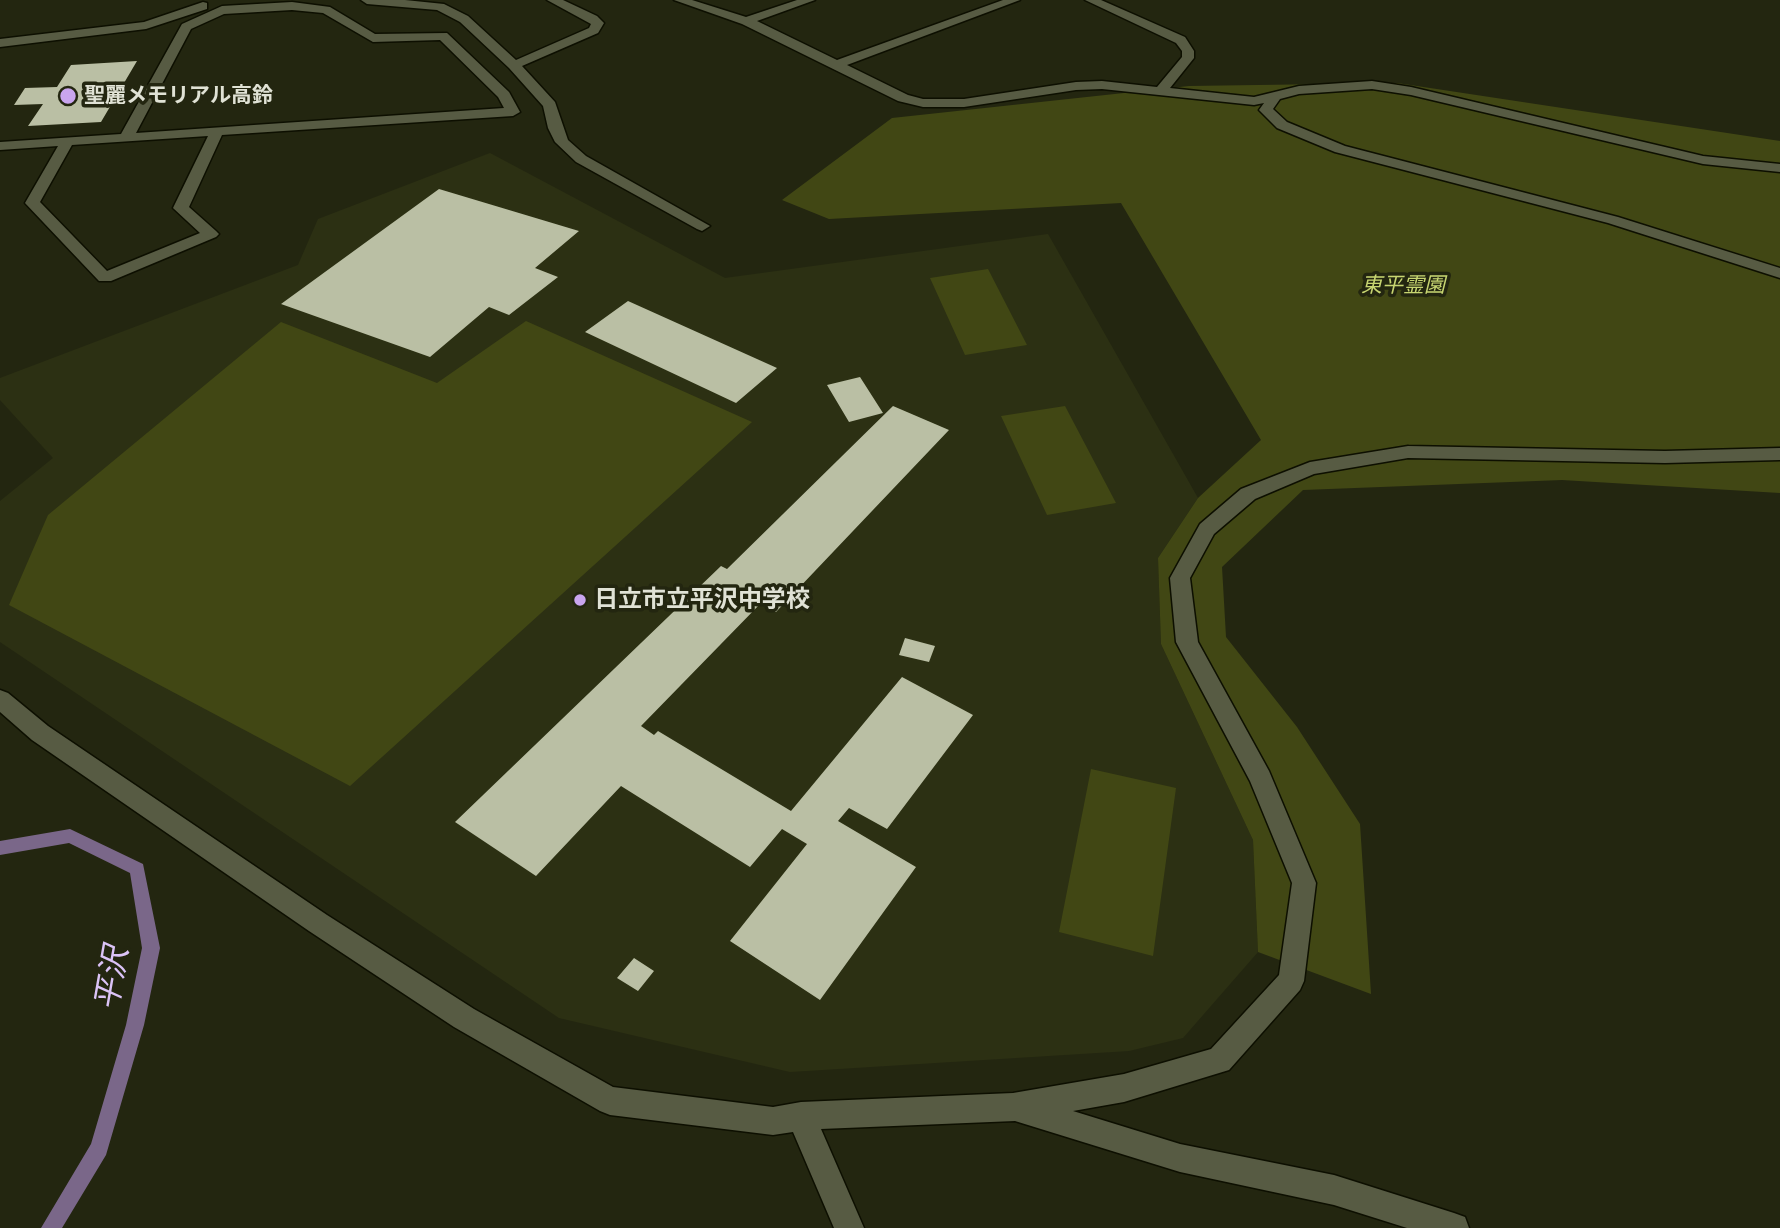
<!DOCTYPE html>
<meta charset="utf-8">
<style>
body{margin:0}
canvas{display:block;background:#232610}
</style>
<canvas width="1780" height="1228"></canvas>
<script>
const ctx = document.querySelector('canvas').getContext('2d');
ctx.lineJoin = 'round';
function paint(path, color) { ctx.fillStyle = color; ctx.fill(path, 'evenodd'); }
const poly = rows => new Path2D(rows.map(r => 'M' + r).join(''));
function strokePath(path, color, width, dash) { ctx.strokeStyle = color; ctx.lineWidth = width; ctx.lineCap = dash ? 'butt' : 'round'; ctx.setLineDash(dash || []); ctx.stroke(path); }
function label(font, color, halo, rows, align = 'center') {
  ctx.font = font + ' "Noto Serif","Noto Sans JP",serif'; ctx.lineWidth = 7; ctx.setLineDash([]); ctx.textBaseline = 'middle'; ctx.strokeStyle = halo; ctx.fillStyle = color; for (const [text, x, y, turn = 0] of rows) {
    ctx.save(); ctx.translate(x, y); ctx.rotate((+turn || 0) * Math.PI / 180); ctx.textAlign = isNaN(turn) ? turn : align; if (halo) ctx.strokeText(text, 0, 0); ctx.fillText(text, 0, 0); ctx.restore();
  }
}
paint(poly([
 [490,153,725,278,1048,234,1198,498,1158,558,1161,644,1253,840,1258,952,1183,1038,1129,1051,790,1072,559,1018,0,642,0,501,53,458,0,400,0,378,298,265,318,219]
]), '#2c3013');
paint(poly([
 [1397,83,1780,141,1780,493,1562,480,1303,490,1222,567,1226,637,1297,727,1360,824,1371,994,1258,952,1253,840,1161,644,1158,558,1198,498,1261,440,1121,203,829,219,782,200,892,118,1189,86],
 [988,269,1027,345,965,355,930,278],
 [526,321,752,422,350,786,9,605,48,515,281,322,437,383],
 [1065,406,1116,503,1047,515,1001,416],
 [1091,769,1176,788,1153,956,1059,932]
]), '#414714');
paint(poly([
 [70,829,143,864,160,948,144,1025,106,1155,62,1228,41,1228,91,1144,126,1025,142,948,130,873,69,843,0,855,0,841,70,829]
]), '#7a6789');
paint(poly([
 [137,61,101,122,28,126,43,104,14,105,25,88,57,87,71,65],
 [439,189,579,231,535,268,558,277,509,315,489,307,430,357,281,304],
 [628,301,777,368,736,403,585,332],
 [860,377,883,413,849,422,827,385],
 [893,406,949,430,776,612,760,604,641,726,654,735,658,731,791,811,902,677,973,715,887,829,849,808,838,821,916,867,820,1000,730,941,807,844,782,829,750,867,621,786,536,876,455,822,721,566,727,569],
 [905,638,935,646,929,662,899,655],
 [634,958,654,971,638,991,617,978]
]), '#babfa4');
const minor = poly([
 [361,0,405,0,444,4,468,16,516,60,589,28,591,24,547,0,563,0,597,16,604,23,598,33,522,66,555,102,568,140,586,156,710,226,702,231,697,229,576,162,555,142,548,128,543,106,509,68,460,22,437,10,367,4,361,0],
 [674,0,692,0,746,17,797,0,815,0,757,21,837,60,1003,0,1020,0,847,65,908,95,923,99,964,99,1076,82,1102,81,1157,87,1182,57,1182,51,1176,43,1085,0,1101,0,1185,37,1194,51,1194,58,1170,88,1254,97,1299,86,1372,81,1411,87,1703,156,1780,164,1780,172,1703,164,1411,95,1372,89,1299,94,1280,99,1273,109,1287,122,1345,146,1618,217,1780,268,1780,278,1608,223,1335,152,1277,128,1259,110,1264,103,1254,105,1102,89,1076,90,964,107,923,107,898,101,742,24,674,0],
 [203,2,207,3,207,9,146,29,0,47,0,39,144,22,203,2],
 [292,2,330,7,375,34,447,33,509,92,520,112,513,116,222,135,189,207,216,231,219,234,216,237,111,281,99,281,25,203,58,146,0,150,0,142,121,134,182,24,222,6,292,2],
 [292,10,323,13,373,42,440,40,498,97,504,108,136,133,191,29,224,14,292,10],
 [208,136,173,208,200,233,107,271,40,202,72,145,208,136],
 [1408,446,1665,451,1780,448,1780,460,1665,463,1408,458,1314,474,1255,499,1214,534,1190,578,1198,642,1269,771,1316,883,1304,981,1300,990,1229,1070,1124,1102,1073,1111,1180,1144,1334,1175,1454,1213,1465,1217,1469,1228,1407,1228,1334,1205,1180,1172,1015,1121,821,1129,864,1228,834,1228,793,1132,773,1135,610,1115,600,1111,454,1027,309,931,32,740,0,712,0,690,8,693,48,726,327,915,474,1009,613,1087,773,1107,801,1102,1013,1093,1124,1074,1211,1049,1279,975,1292,883,1250,781,1176,642,1170,578,1200,524,1241,489,1310,462,1408,446]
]);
strokePath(minor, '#0d0f00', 3);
paint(minor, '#575b43');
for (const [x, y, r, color] of [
 [68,96,9,"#c9a5ee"],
 [580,600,7,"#c9a5ee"]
]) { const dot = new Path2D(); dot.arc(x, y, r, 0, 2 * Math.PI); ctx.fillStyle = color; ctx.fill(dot); strokePath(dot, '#232610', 2.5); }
label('bold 21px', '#e0e2d5', '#232610', [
 ["聖麗メモリアル高鈴",84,96]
], 'left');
label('italic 21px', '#c7d571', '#232610', [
 ["東平霊園",1403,286]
]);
label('bold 24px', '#e0e2d5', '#232610', [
 ["日立市立平沢中学校",594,600]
], 'left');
label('italic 32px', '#dbc3f7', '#232610', [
 ["平沢",113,979,-80]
]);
</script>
